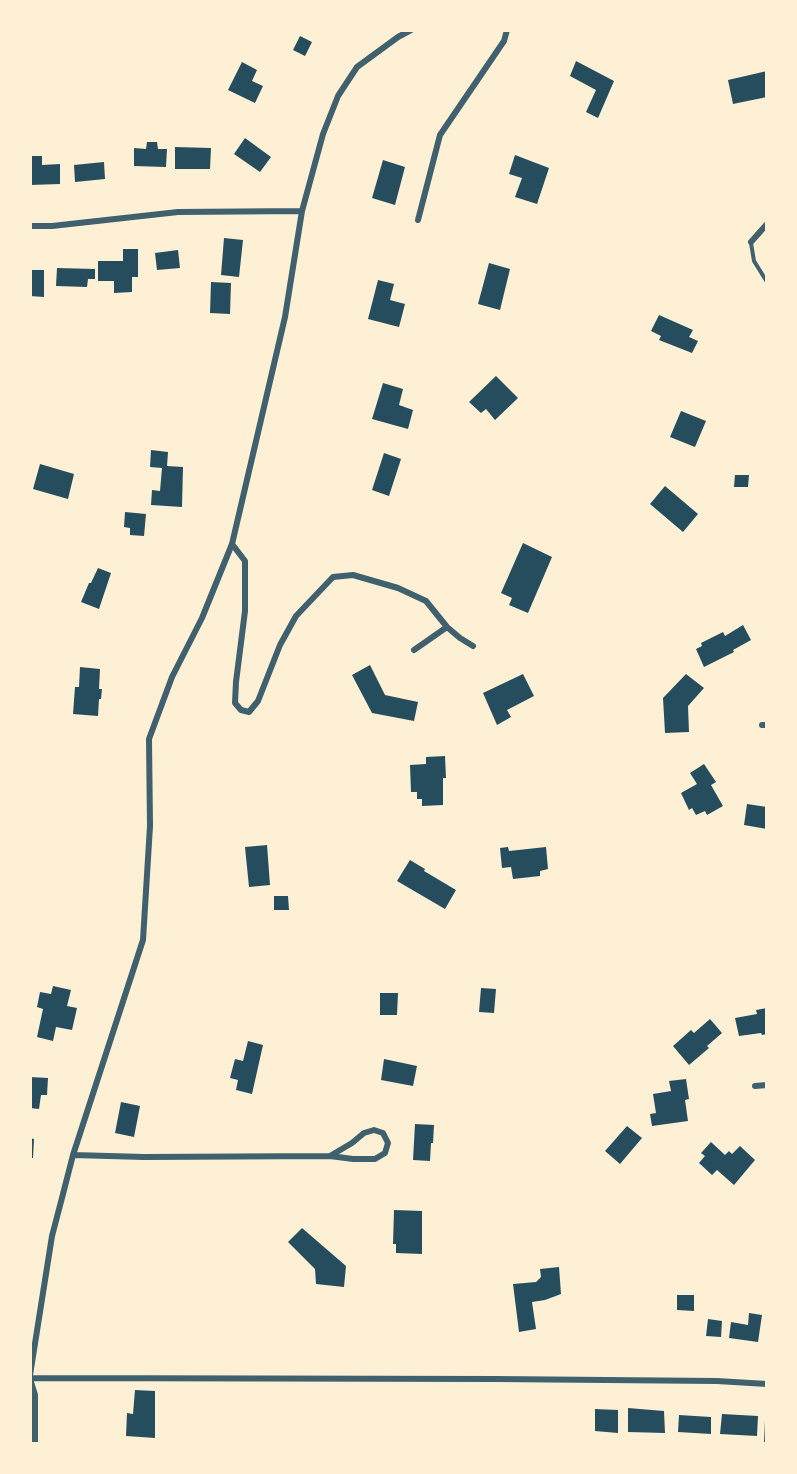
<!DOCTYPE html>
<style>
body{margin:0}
#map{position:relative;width:797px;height:1474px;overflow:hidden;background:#fdf0d5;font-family:Inter,sans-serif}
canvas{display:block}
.frame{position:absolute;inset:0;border:32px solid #fdf0d5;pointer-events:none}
</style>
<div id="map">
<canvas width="797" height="1474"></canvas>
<div class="frame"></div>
</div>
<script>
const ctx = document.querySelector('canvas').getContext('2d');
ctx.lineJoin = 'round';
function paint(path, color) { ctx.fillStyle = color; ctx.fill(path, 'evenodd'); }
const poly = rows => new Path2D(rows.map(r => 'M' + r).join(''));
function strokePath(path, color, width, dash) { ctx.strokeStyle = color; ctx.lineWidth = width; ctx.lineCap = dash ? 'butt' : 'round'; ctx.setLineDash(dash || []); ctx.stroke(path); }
paint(poly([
 [300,36,312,42,305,56,293,50],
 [576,61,614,81,598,118,586,112,596,90,570,76],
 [242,62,257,70,252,81,263,86,255,103,228,90],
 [767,71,767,97,733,104,728,80],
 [245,138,271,157,260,172,234,154],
 [147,142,157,142,158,149,167,149,166,167,134,166,134,148,146,149],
 [175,147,211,148,210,169,175,169],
 [515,155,549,168,537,204,515,197,522,178,509,174],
 [30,156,42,156,42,165,60,164,60,184,30,185],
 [383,160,405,167,395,205,372,198],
 [104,162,105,179,75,182,74,165],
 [224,238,243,240,239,277,221,275],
 [123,249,138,249,138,277,132,277,132,292,114,293,114,281,98,281,98,261,123,261],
 [178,250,180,268,157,270,155,253],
 [489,263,510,269,500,310,478,304],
 [57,268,95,269,95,279,88,279,87,287,56,286],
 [30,270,44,270,44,297,30,296],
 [378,280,394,284,390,300,405,304,399,327,368,319],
 [211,282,231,283,230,314,210,313],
 [659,315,693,330,689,337,698,341,692,353,659,340,661,336,651,331],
 [496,376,518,398,495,420,486,409,481,413,469,402],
 [383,383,403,389,399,405,413,410,408,429,372,419],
 [681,411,706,421,695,447,670,437],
 [151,450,168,452,167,466,183,467,182,507,151,505,152,490,160,491,162,468,150,467],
 [384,453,401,459,389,496,372,490],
 [40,464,74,474,68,499,33,489],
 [735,475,749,475,748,487,734,487],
 [665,486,698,514,683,532,650,504],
 [125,512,146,514,144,536,130,535,130,528,124,527],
 [523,543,552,557,528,613,509,605,512,598,501,593],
 [98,568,111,573,99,609,81,602,89,583,91,583],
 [743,625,751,640,733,650,734,652,704,667,696,649,702,646,701,643,723,632,725,636],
 [370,665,385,695,418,702,414,721,372,713,352,675],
 [80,667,100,669,99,689,102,689,101,699,99,699,98,716,73,714,75,687,79,687],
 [523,674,534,696,507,710,511,717,497,725,483,693],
 [686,674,704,688,688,706,689,732,665,733,663,698],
 [445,756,446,778,443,778,443,805,422,806,422,799,417,799,417,792,411,792,410,765,426,764,426,757],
 [704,764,716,782,711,785,723,806,707,815,705,811,696,815,692,808,689,810,681,793,697,784,690,773],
 [747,804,767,807,767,829,744,825],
 [267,845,270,885,249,887,245,847],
 [508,847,509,851,546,847,548,869,540,871,540,876,513,879,511,867,502,868,500,848],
 [410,860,425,869,424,871,456,890,445,909,397,881],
 [274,896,288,896,289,910,274,910],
 [53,986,71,990,67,1006,77,1008,72,1030,56,1027,53,1041,37,1037,43,1009,37,1007,40,992,51,994],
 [481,988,496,989,494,1013,479,1012],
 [380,993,398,993,397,1015,380,1015],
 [767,1008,767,1034,762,1035,761,1033,739,1036,735,1018,757,1014,756,1010],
 [710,1019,722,1033,707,1046,709,1048,689,1065,673,1046,691,1030,694,1033],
 [248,1041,263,1045,252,1094,236,1090,238,1080,230,1078,235,1059,243,1061],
 [384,1059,417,1066,413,1086,381,1080],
 [30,1077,48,1078,47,1095,41,1095,39,1109,30,1108],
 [686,1079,689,1099,685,1100,688,1121,652,1126,650,1114,656,1113,653,1094,671,1091,669,1081],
 [121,1102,140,1106,134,1137,115,1133],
 [415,1124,434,1125,433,1143,431,1143,430,1161,413,1160],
 [627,1126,642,1138,620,1164,605,1151],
 [30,1138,34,1139,33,1158,30,1158],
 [711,1142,725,1155,729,1151,732,1154,740,1146,755,1160,734,1185,717,1170,712,1175,699,1163,705,1156,701,1153],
 [394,1210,422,1211,422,1254,396,1253,396,1244,393,1244],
 [302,1228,346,1266,344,1287,316,1284,315,1269,288,1242],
 [559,1267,561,1294,545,1300,532,1302,536,1329,519,1332,513,1284,536,1282,541,1277,540,1269],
 [677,1295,694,1295,694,1311,677,1310],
 [749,1313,762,1315,758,1342,729,1338,731,1322,748,1325],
 [708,1319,722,1321,721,1337,706,1336],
 [135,1390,155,1391,155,1438,126,1436,127,1413,133,1414],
 [628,1408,664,1411,665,1433,628,1432],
 [595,1409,618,1410,618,1433,595,1431],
 [722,1414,758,1416,757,1436,720,1434],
 [679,1415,711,1417,711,1434,678,1432],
 [765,1420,767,1420,767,1443,764,1443]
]), '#264d5e');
strokePath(poly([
 [751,243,754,261,767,282]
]), '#3f606c', 4);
strokePath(poly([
 [418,220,440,135,504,41,507,30],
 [30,226,52,226,178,212,302,211],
 [751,242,767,224],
 [232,544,245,561,245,611,236,682,235,703,241,710,249,712,258,701,280,645,296,616,333,577,353,575,398,588,426,601,447,627,460,638,473,646],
 [414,650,447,627],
 [762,725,767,725],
 [755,1086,767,1085],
 [73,1155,144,1157,330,1156,353,1159,375,1159,385,1153,388,1143,383,1133,374,1130,364,1133,352,1143,330,1156],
 [30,1375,52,1236,63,1194,73,1155,143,940,150,826,149,739,172,677,202,618,232,544,285,317,302,211,323,134,338,96,357,67,398,37,411,30],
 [30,1378,495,1379,717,1381,767,1384],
 [30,1379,35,1395,35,1444]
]), '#3f606c', 6);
</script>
